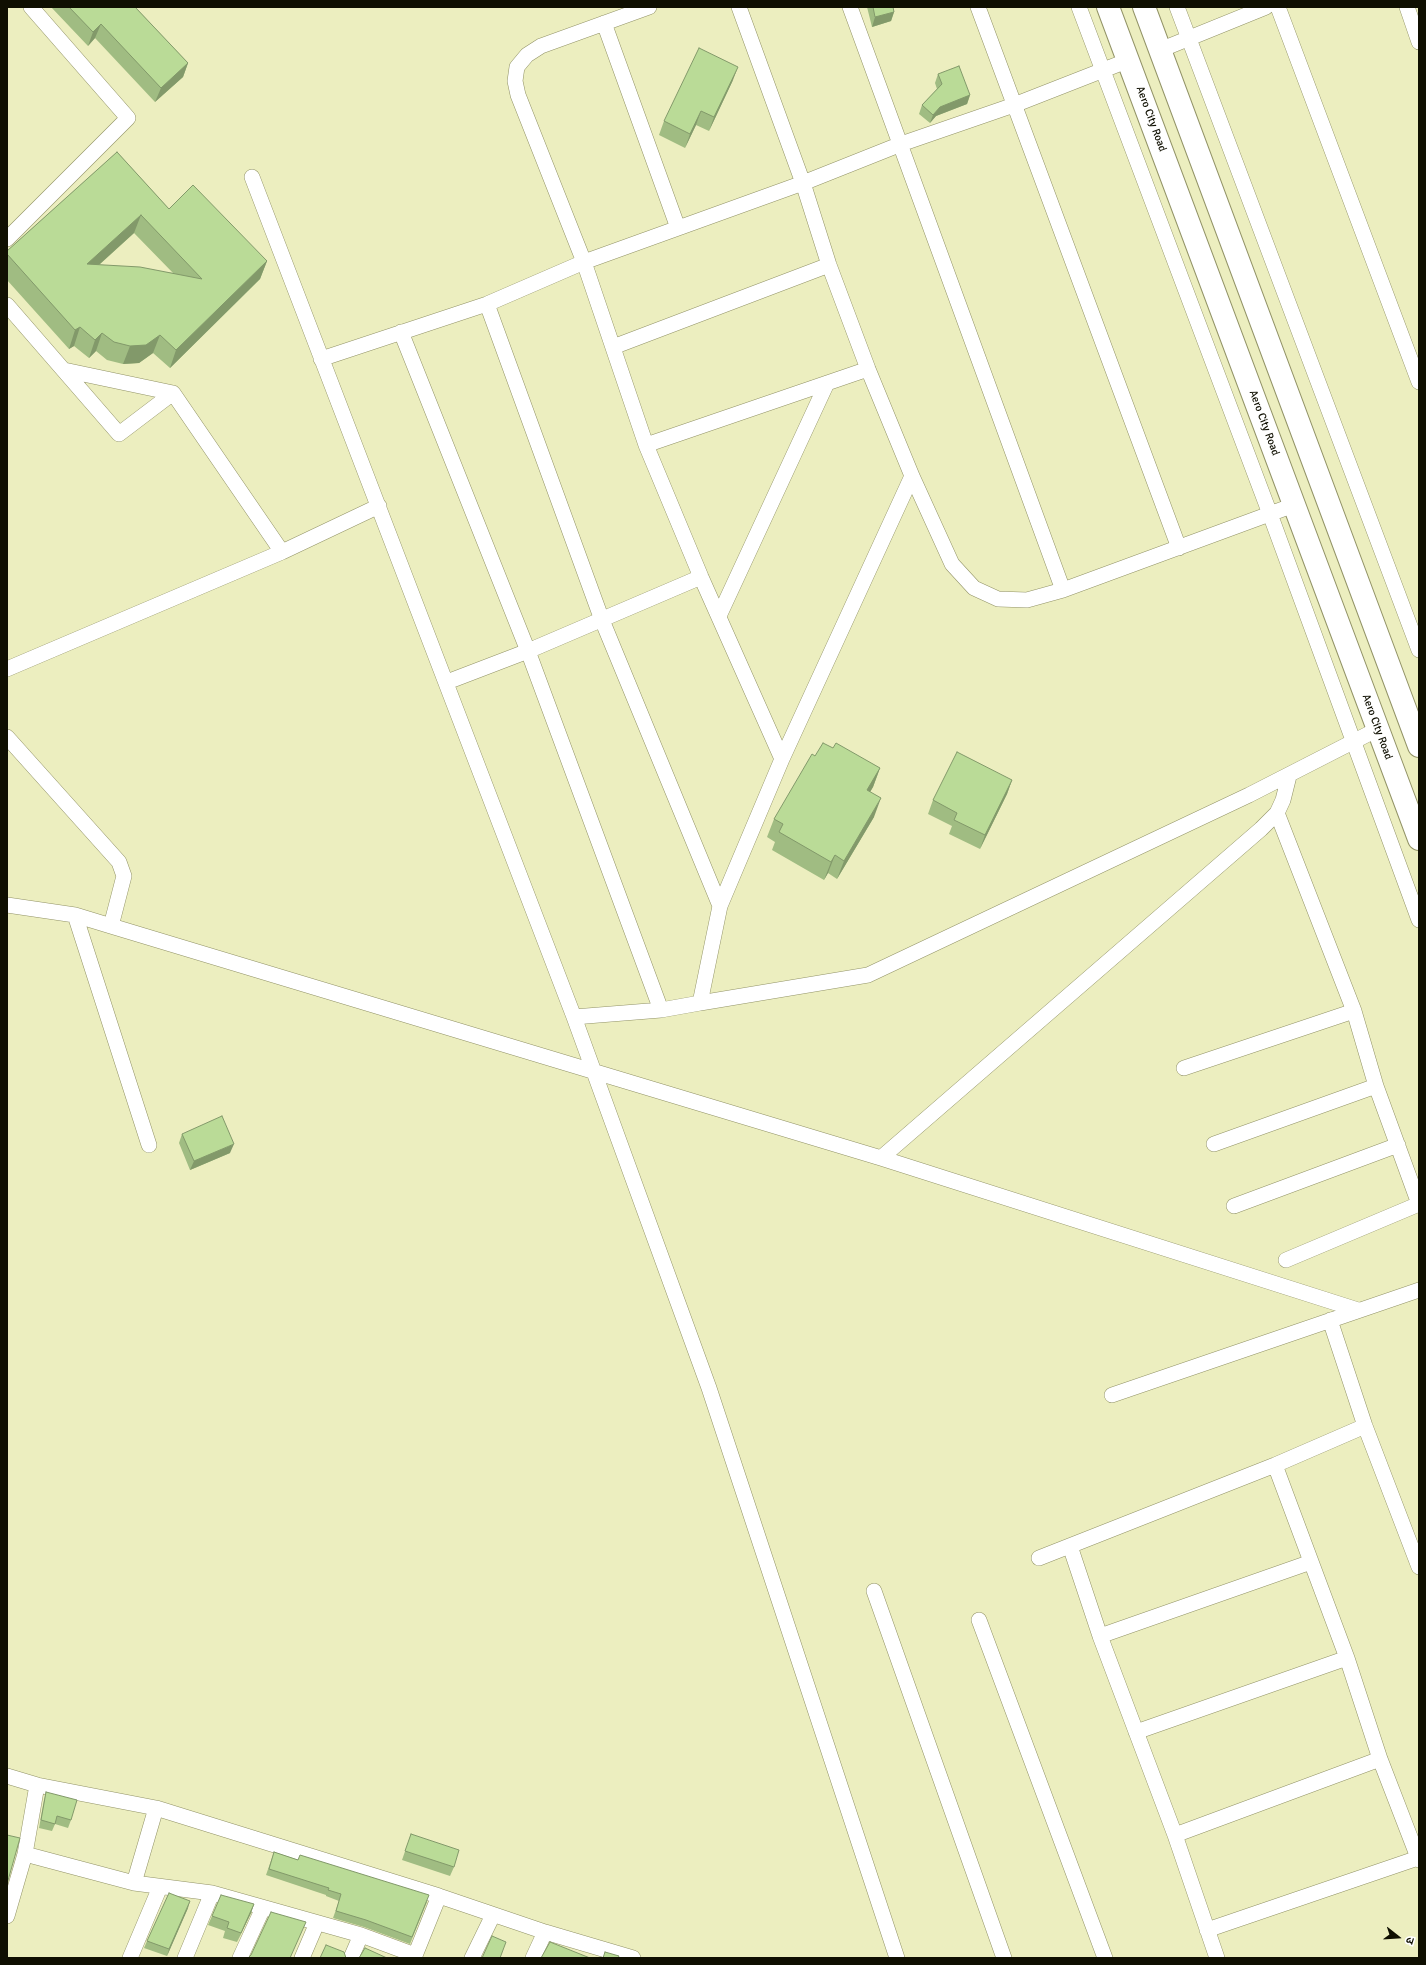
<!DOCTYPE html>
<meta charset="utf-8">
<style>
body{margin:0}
#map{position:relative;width:1426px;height:1965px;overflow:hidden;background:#eceebf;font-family:Signika,"Noto Sans Devanagari",sans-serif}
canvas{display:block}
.frame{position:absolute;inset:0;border:8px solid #0f0f01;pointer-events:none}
.north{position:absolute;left:1378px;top:1917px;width:40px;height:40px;-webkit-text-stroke:3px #fff;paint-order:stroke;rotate:107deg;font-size:11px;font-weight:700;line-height:16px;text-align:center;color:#0f0f01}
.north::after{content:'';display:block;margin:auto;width:14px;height:18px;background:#0f0f01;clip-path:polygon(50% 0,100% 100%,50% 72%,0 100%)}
</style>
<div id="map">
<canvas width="1426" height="1965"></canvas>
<div class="frame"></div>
<div class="north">उ</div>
</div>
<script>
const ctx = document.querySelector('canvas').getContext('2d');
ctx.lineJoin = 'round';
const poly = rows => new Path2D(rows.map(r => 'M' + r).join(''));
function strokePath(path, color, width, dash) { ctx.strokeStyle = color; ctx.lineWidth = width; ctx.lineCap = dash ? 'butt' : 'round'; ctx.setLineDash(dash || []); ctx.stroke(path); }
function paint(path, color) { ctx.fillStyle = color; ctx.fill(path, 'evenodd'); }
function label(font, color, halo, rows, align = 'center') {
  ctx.font = font + ' Signika,sans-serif'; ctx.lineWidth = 3; ctx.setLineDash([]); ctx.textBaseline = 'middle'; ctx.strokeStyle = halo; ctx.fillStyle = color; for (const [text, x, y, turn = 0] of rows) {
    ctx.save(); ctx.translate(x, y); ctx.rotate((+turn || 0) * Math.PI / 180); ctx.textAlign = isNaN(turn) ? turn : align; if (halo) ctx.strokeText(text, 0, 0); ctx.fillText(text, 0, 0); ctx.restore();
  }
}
const street = poly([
 [649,7,541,46,527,55,517,67,515,81,518,95,584,262,646,445,701,577,782,759],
 [739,7,803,183,901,144,1014,105,1129,60],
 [850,7,1063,590],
 [978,7,1179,548],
 [1079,7,1270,514,1419,920],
 [1177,7,1419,650],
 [1278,7,1419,382],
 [1407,7,1419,42],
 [604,23,678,228],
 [1160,50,1266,7],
 [252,177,574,1017,709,1388,897,1958],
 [7,239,128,118,31,7],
 [487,304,602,620,720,906],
 [7,305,119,434,173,393,282,552],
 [401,332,528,651,661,1010],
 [613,347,829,265],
 [321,359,487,304,584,262,803,183,829,265,868,369,912,476],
 [64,370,173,393],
 [646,445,868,369],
 [719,616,827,383],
 [7,669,282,552,379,506],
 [447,682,528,651,701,577],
 [7,737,119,862,124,876,111,926],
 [1277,813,1354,1011],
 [7,905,75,915,111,926,881,1158,1358,1310],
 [75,915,149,1145],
 [700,1003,868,975,1249,795,1378,729],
 [574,1017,661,1010,700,1003,720,906,782,759,912,476,952,564,974,588,998,599,1027,600,1063,590,1294,505],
 [1184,1068,1354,1011,1376,1086,1419,1204],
 [1214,1144,1376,1086],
 [881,1158,1261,829,1277,813,1283,800,1289,776],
 [1234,1206,1398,1145],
 [1286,1260,1419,1204],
 [1330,1320,1365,1426,1419,1567],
 [1112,1395,1419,1290],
 [1275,1465,1347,1658,1380,1759,1419,1860],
 [1070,1546,1100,1636,1175,1835,1217,1958],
 [1039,1558,1275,1465,1365,1426],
 [874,1591,1004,1958],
 [979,1620,1105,1958],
 [1100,1636,1311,1562],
 [1136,1732,1347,1658],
 [7,1776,37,1785,156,1808,439,1896,545,1932,633,1958],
 [1175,1835,1380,1759],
 [25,1854,134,1883,212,1893,361,1935,415,1955],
 [134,1883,156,1808],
 [7,1916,25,1854,37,1785],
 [1207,1930,1418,1858],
 [130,1958,160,1887],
 [185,1958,212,1893],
 [240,1958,263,1908],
 [302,1958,317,1923],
 [351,1958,361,1935],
 [414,1958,439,1896],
 [472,1958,493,1915],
 [533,1958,545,1932]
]);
const secondary = poly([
 [1108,7,1419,839],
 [1144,7,1419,746]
]);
strokePath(street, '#929367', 16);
strokePath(secondary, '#929367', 24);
strokePath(street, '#fff', 15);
strokePath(secondary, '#fff', 22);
paint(poly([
 [51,7,135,7,188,63,183,77,155,102,95,38,88,46],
 [867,7,893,7,894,12,891,21,872,27],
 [938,74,970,95,967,104,936,116,930,123,919,114,922,105,937,89,935,83],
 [733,80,709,131,696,125,685,148,659,135,664,121],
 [117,152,169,209,267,261,260,279,170,368,153,353,139,363,123,364,107,360,96,351,89,358,74,346,69,349,7,280,7,251],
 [134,233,173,273,99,265],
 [833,748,880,768,873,787,870,792,874,817,837,879,828,873,824,880,772,850,775,842,767,837,774,819,815,756],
 [1012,780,1007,794,980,849,949,834,952,826,928,814,933,800],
 [182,1134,230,1153,190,1170,179,1143],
 [46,1792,71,1820,68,1828,55,1824,52,1831,39,1828,44,1800],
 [411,1834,454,1867,450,1876,402,1860],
 [274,1852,427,1902,410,1944,364,1927,333,1918,339,1901,326,1896,326,1895,266,1875],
 [254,1904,251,1913,237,1942,223,1938,225,1931,208,1925,212,1916],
 [188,1908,167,1956,144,1948,147,1941]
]), '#a0bc82');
paint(poly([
 [894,12,891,21,872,27,875,17],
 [101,24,95,38,88,46,93,32],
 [188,63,183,77,155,102,161,88],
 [738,67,733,80,709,131,714,117],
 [970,95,967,104,936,116,930,123,933,115,940,107],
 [701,111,696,125,685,148,690,134],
 [141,215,134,233,80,282,87,264],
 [267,261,260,279,170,368,176,350],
 [80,327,74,346,69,349,75,330],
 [102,333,96,351,89,358,95,340],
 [160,335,153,353,139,363,123,364,130,346],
 [880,768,873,787,860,809,867,790],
 [1012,780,1007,794,980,849,985,835],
 [881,798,874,817,837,879,844,861],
 [835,855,828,873,824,880,831,862],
 [234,1144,230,1153,190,1170,194,1161],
 [190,1901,188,1908,167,1956,169,1949],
 [254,1904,251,1913,237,1942,241,1933]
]), '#82996a');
const building = poly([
 [69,7,135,7,188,63,161,88,101,24,93,32,69,7],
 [873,7,893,7,894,12,875,17,873,7],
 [699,48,738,67,714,117,701,111,690,134,664,121,699,48],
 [959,66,970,95,940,107,933,115,922,105,942,84,938,74,959,66],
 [117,152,169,209,193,185,267,261,176,350,160,335,146,345,130,346,114,342,102,333,95,340,80,327,75,330,7,254,7,251,117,152],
 [141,215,202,279,140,267,87,264,141,215],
 [823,743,833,748,836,743,880,768,867,790,881,798,844,861,835,855,831,862,779,832,783,824,774,819,812,754,815,756,823,743],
 [957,752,1012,780,985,835,954,820,957,813,933,800,957,752],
 [222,1116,234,1144,194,1161,182,1134,222,1116],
 [46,1792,77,1800,71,1820,57,1816,55,1824,41,1820,46,1792],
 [411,1834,459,1850,454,1867,405,1851,411,1834],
 [7,1835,20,1838,7,1884,7,1835],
 [274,1852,298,1860,300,1855,429,1895,412,1937,366,1920,336,1911,341,1894,328,1890,329,1888,269,1869,274,1852],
 [169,1893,190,1901,169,1949,147,1941,169,1893],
 [221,1895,254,1904,241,1933,227,1928,229,1922,212,1916,221,1895],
 [271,1912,306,1922,290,1958,248,1958,251,1955,271,1912],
 [492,1936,506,1942,500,1958,482,1958,492,1936],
 [550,1942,590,1958,539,1958,541,1958,550,1942],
 [326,1945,344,1952,346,1958,320,1958,326,1945],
 [365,1948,387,1958,359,1958,365,1948],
 [605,1952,619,1956,618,1958,603,1958,605,1952]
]);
paint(building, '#badb97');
strokePath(building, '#82996a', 1);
label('11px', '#0f0f01', '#fff', [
 ["Aero City Road",1151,119,70],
 ["Aero City Road",1264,423,70],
 ["Aero City Road",1377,727,70]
]);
</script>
